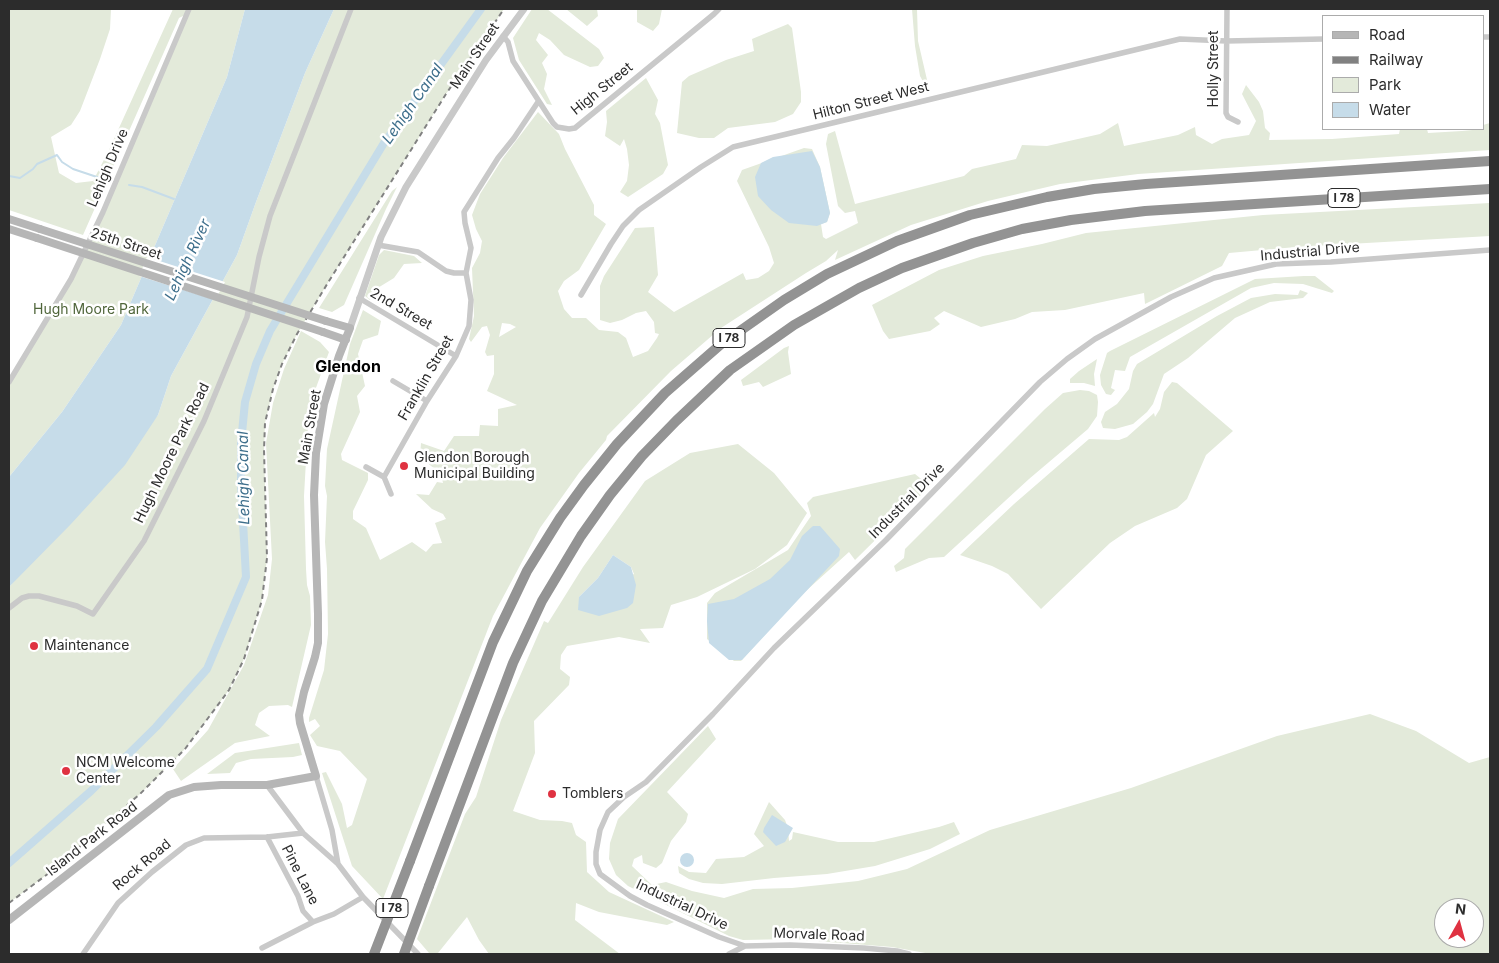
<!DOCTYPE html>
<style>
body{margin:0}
#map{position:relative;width:1499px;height:963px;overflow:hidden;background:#fff;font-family:Inter,sans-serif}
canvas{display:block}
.frame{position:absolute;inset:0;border:10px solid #2c2c2c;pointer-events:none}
.legend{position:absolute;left:1322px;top:15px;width:162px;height:115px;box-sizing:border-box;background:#fff;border:1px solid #ababab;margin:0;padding:6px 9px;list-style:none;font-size:15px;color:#2c2c2c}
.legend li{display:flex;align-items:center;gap:10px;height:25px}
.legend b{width:25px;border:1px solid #ababab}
.north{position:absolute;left:1434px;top:898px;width:50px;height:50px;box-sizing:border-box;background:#fff;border:1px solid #ababab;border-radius:50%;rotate:7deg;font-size:14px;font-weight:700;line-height:20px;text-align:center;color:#2c2c2c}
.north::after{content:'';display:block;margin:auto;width:18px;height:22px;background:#df3241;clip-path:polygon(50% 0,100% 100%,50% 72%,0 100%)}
</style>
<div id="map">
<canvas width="1499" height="963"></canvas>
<div class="frame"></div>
<ul class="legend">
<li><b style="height:6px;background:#b6b6b6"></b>Road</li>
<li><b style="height:6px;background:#818181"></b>Railway</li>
<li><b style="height:14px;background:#e3eada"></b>Park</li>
<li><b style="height:14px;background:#c6dce9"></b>Water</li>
</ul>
<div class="north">N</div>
</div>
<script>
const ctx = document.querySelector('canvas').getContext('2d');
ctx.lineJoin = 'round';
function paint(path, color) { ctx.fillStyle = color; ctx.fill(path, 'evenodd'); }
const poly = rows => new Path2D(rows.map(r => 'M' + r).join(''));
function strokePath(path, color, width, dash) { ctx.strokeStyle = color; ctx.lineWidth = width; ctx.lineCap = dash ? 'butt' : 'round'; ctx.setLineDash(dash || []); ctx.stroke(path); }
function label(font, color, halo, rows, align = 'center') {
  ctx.font = font + ' Inter,sans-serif'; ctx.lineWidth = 5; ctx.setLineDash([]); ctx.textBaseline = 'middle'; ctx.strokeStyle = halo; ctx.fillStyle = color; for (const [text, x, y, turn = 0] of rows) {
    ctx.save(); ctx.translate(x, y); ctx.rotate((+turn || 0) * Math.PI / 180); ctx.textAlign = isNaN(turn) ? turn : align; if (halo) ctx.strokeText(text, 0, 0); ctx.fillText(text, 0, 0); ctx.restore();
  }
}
paint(poly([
 [9,9,111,9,110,29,100,59,80,111,71,125,51,137,59,173,76,183,93,181,109,150,173,9,245,9,227,77,121,325,62,412,9,477,9,382,71,279,103,212,185,15,179,18,83,235,9,210],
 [334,9,504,9,446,94,329,281,297,334,282,364,273,389,265,423,264,450,267,558,262,600,244,659,229,690,185,749,140,794,53,870,9,903,9,587,158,415,171,376,237,255,256,202,305,73],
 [532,9,547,9,599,49,604,58,598,66,590,67,564,55,550,40,539,33,536,40,548,55,542,63,547,74,544,89,552,105,547,104,519,60,513,38],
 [566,9,597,9,598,16,587,26],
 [637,9,662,9,659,24,653,31,637,22],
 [912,9,917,9,918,41,928,84,926,87,920,76,915,46],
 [788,24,792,28,801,92,801,102,793,114,775,122,728,128,714,138,699,138,677,133,682,82,689,76,726,60,754,51,752,39],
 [646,78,658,100,655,114,660,123,668,165,663,174,628,197,620,192,627,181,629,165,627,149,624,139,620,146,605,136,607,122,606,111],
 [1246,85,1259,102,1263,111,1265,128,1270,133,1269,140,1332,139,1399,134,1400,129,1427,129,1428,133,1462,131,1483,129,1483,125,1490,123,1490,150,1138,174,1060,184,988,201,911,225,835,260,838,250,826,261,806,273,721,328,671,371,607,436,606,440,579,473,540,528,493,616,383,899,352,866,322,773,326,772,342,804,347,828,352,825,367,779,340,751,317,746,310,735,320,726,315,719,309,722,309,718,324,670,328,634,327,569,325,542,327,496,325,486,327,449,350,344,363,310,381,321,378,335,363,340,358,354,365,386,357,396,360,412,341,454,342,460,368,473,368,480,353,511,353,519,366,528,380,560,412,542,426,552,433,544,442,543,435,523,446,519,443,514,432,509,416,494,429,495,437,482,443,483,441,474,420,457,421,443,444,451,454,436,479,436,480,425,498,426,498,409,517,405,487,391,494,374,494,355,487,356,485,352,490,335,487,326,482,327,471,342,469,339,474,316,472,268,480,253,482,241,476,229,472,215,480,194,503,158,538,112,559,134,565,149,594,205,594,215,606,224,579,270,564,281,558,291,564,309,572,318,586,318,599,330,618,332,626,338,633,357,648,351,657,338,659,334,655,333,654,322,646,311,636,313,622,320,610,323,600,320,600,286,604,276,635,228,654,227,658,275,648,292,674,312,743,273,746,280,758,278,769,271,774,263,769,247,737,181,742,170,804,148,812,149,820,167,830,213,827,222,821,224,823,237,826,239,858,223,855,211,845,213,838,206,826,144,828,134,835,131,855,204,964,176,972,169,1016,159,1022,145,1047,146,1100,134,1118,123,1124,146,1178,135,1195,127,1196,135,1212,144,1222,139,1249,135,1256,121,1242,94],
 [502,323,510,324,516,327,499,337],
 [397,187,386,209,344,305,332,312,319,308,392,191],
 [1490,203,1490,236,1296,247,1229,253,1222,266,1145,304,1144,293,1065,310,1032,312,1015,319,981,327,944,311,934,318,940,324,930,331,889,339,883,331,872,305,939,270,983,256,1042,244,1086,233,1263,215],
 [384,250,414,256,422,263,404,264,394,278,376,289,370,300,365,296,379,255],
 [1304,276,1315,276,1334,291,1332,293,1303,284,1274,283,1251,288,1130,357,1125,371,1115,370,1111,388,1115,390,1111,395,1106,394,1101,385,1100,375,1107,353,1110,351,1255,279],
 [1300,290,1308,293,1303,298,1270,302,1235,318,1188,358,1164,374,1153,404,1147,412,1133,424,1115,429,1103,428,1101,422,1105,412,1117,404,1129,389,1133,371,1137,364,1217,316,1251,298,1275,294,1298,295],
 [301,331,320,342,329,352,309,407,304,496,306,569,307,585,310,596,311,625,292,707,288,705,269,706,259,713,255,725,270,736,235,743,181,781,173,769,208,730,244,665,268,595,272,559,266,443,273,403,284,369],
 [789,346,788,352,791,374,763,387,759,382,743,386,741,380,784,348],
 [1097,359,1094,374,1095,386,1084,383,1070,383,1070,379,1079,371],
 [1172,382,1177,383,1233,431,1206,455,1187,499,1177,508,1135,526,1110,543,1041,609,1008,574,992,566,960,555,1014,504,1089,439,1119,440,1127,437,1154,413,1155,417,1160,409,1164,392],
 [1080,390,1089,391,1097,395,1098,402,1097,416,1088,429,1029,479,944,557,929,558,896,572,894,566,904,558,905,549,1045,409,1063,393],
 [738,444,774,473,807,513,787,545,755,569,697,597,671,605,663,628,640,629,650,643,619,637,567,646,561,655,560,669,570,677,569,685,534,721,535,753,513,811,540,820,562,821,572,823,576,835,586,842,587,872,609,892,674,922,667,925,599,912,576,903,575,920,620,954,489,954,479,940,467,917,438,953,429,953,417,939,465,814,476,797,501,720,544,621,548,623,583,567,645,481,690,453],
 [613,555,631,567,634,574,579,597,598,578],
 [915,474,930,486,855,560,849,552,797,599,741,661,734,661,707,639,707,603,715,593,788,550,811,516,807,503,813,497],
 [1370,714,1416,731,1469,763,1490,757,1490,954,931,954,892,947,792,939,743,940,729,936,628,886,616,875,609,859,610,843,618,819,708,726,716,739,667,792,688,814,686,822,671,841,662,863,656,868,643,863,642,855,634,859,632,866,652,885,666,882,692,891,724,898,753,889,792,888,858,881,907,869,990,830,1131,788,1277,736],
 [1444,908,1474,908,1474,938,1444,938],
 [299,743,302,755,293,757,251,759,236,763,230,773,207,774,235,753],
 [769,802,785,820,788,828,789,841,792,839,793,832,838,842,874,842,939,827,954,822,960,834,930,849,875,866,827,874,774,878,722,884,703,883,689,879,679,873,678,866,689,872,706,873,716,859,744,857,764,846,754,834]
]), '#e3eada');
paint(poly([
 [245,9,334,9,305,73,256,202,237,255,171,376,158,415,125,465,71,524,9,587,9,477,62,412,121,325,227,77],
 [812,151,820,167,830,213,827,222,817,226,789,223,771,210,758,196,755,177,761,163,773,157],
 [813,526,820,526,840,549,839,556,742,660,729,660,709,643,707,621,708,604,734,599,770,579,790,560,802,536],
 [613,555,631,567,636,585,633,603,627,608,599,616,578,610,579,597,598,578],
 [772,815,793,828,785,842,776,846,763,832,764,828],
 '680 860a7 7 0 1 1 14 0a7 7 0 1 1-14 0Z'
]), '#c6dce9');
paint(poly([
 [147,257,225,282,215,300,139,276]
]), '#fff');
strokePath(poly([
 [9,176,20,178,33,169,37,164,57,155,62,162,73,169,103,179],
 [129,185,142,187,174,199]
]), '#c6dce9', 2);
strokePath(poly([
 [9,863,91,791,156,727,207,669,246,577,241,485,241,443,245,402,256,364,270,331,384,143,481,9]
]), '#c6dce9', 8);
strokePath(poly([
 [1227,9,1226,113,1228,117,1238,122],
 [503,36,508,42,513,61,553,123,557,127,569,129,575,128,714,14,719,9],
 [1483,37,1490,37],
 [378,245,418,252,446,271,454,273,466,273],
 [581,295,611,244,623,226,639,210,701,167,733,147,1180,39,1226,41,1323,39],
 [359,298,456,356],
 [393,381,427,401],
 [9,382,71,279,103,212,189,9],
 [366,467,384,477,391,494],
 [384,477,427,401,456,356,469,326,471,300,466,273,471,248,465,223,464,212,498,158,514,138,538,102],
 [9,608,22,598,29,596,39,596,77,606,93,614,144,541,204,421,247,317,259,257,270,216,351,9],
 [316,776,332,830,338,864,363,897,418,954],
 [267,785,303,833,338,864],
 [267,837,298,896,303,911,313,922],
 [745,946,719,937,647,905,630,896,600,874,596,864,596,852,600,830,608,812,624,797,646,782,713,714,774,648,886,540,1040,382,1067,359,1095,339,1171,297,1214,278,1276,264,1331,262,1490,250],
 [262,948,313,922,334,914,363,897],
 [83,954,118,903,152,872,186,845,204,838,267,837,303,833],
 [729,954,745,946,790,945,864,948,897,951,909,954]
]), '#c9c9c9', 5.5);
strokePath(poly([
 [350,328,381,237,406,187,486,60,524,9]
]), '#c9c9c9', 7);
strokePath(poly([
 [9,219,40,229],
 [9,229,37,238],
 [323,332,346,340],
 [9,920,169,795,194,787,221,785,267,785,316,776,300,723,299,715,304,692,315,657,318,643,318,614,314,495,316,453,324,404,339,356,350,328,326,321]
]), '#b6b6b6', 8);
strokePath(poly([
 [410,861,493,642,527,571,560,518,584,485,617,444,665,393,720,345,784,300,827,274,897,241,970,215,1047,197,1094,189,1146,184,1490,161],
 [429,886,513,663,542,601,581,536,610,495,642,456,676,421,730,370,794,325,859,288,902,268,973,243,1022,229,1071,220,1145,211,1490,189]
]), '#939393', 10);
strokePath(poly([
 [9,903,53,870,140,794,185,749,229,690,244,659,262,600,267,558,264,450,265,423,273,389,282,364,297,334,329,281,446,94,504,9]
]), '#818181', 2, [5, 4]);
strokePath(poly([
 [40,229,326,321],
 [37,238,323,332]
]), '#b6b6b6', 8);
strokePath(poly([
 [374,954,410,861],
 [404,954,429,886]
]), '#939393', 10);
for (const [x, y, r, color] of [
 [404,466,5,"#df3241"],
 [34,646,5,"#df3241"],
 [66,771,5,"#df3241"],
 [552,794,5,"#df3241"]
]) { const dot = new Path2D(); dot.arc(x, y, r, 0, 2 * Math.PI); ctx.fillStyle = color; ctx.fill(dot); strokePath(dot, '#fff', 2); }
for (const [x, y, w] of [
 [1344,198,32],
 [729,338,32],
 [392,908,32]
]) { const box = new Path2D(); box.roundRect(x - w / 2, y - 9.5, w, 19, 4); ctx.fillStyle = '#fff'; ctx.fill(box); strokePath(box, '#2c2c2c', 1); }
label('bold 12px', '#2c2c2c', null, [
 ["I 78",1344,198],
 ["I 78",729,338],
 ["I 78",392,908]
]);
label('14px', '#2c2c2c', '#fff', [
 ["Main Street",475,56,-56],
 ["Holly Street",1214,69,-90],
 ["High Street",602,89,-39],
 ["Hilton Street West",871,101,-14],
 ["Lehigh Drive",108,168,-67],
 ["25th Street",126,244,18],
 ["Industrial Drive",1310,252,-5],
 ["2nd Street",401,309,30],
 ["Franklin Street",426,378,-60],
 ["Main Street",310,427,-80],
 ["Hugh Moore Park Road",172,453,-64],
 ["Industrial Drive",907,501,-45],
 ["Island Park Road",92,839,-38],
 ["Rock Road",142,865,-40],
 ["Pine Lane",300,875,63],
 ["Industrial Drive",682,905,25],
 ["Morvale Road",819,935,2]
]);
label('14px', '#50663b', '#fff', [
 ["Hugh Moore Park",91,310]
]);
label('14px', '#2c2c2c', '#fff', [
 ["Glendon Borough",414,458],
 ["Municipal Building",414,474],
 ["Maintenance",44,646],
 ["NCM Welcome",76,763],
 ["Center",76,779],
 ["Tomblers",562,794]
], 'left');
label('italic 15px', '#3d6e8b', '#fff', [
 ["Lehigh Canal",413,104,-55],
 ["Lehigh River",188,260,-65],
 ["Lehigh Canal",244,478,-91]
]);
label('bold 16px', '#000', '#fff', [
 ["Glendon",348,367]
]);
</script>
